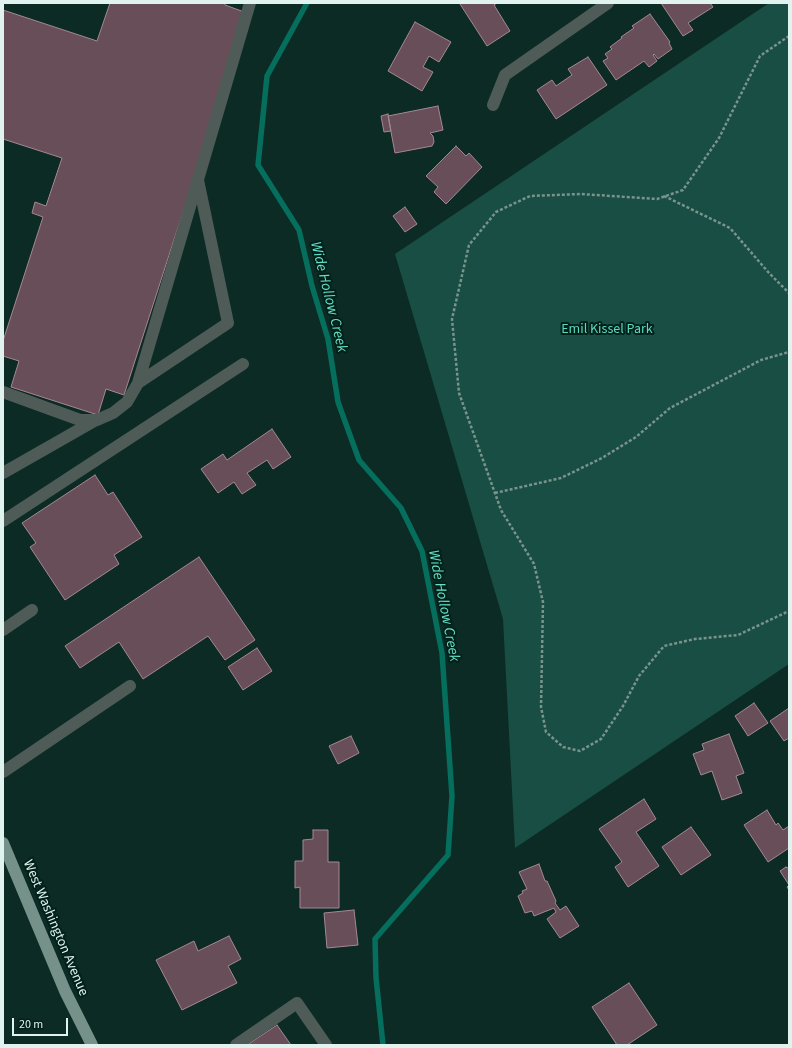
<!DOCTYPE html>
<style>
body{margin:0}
#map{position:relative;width:792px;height:1048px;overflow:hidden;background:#0b2b24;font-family:"Source Sans 3",sans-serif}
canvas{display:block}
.frame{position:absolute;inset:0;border:4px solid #e1f3ee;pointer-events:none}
.scale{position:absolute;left:12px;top:1018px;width:56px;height:18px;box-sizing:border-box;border:2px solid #e1f3ee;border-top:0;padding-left:5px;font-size:12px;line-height:14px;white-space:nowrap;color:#e1f3ee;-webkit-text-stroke:3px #02211b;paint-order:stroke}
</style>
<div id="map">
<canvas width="792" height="1048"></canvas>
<div class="frame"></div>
<div class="scale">20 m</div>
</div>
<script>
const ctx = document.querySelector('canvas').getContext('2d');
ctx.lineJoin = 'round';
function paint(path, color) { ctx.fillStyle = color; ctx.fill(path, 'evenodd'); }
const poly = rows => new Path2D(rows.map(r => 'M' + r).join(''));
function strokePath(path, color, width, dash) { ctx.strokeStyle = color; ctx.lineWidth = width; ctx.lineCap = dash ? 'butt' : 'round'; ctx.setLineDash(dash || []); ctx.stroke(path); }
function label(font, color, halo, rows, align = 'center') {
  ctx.font = font + ' "Source Sans 3",sans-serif'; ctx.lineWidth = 4; ctx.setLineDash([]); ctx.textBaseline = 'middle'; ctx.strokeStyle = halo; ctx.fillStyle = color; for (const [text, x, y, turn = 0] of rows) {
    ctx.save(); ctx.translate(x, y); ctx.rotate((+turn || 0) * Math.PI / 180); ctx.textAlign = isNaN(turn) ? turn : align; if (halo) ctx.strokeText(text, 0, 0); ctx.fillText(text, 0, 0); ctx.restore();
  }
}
paint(poly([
 [769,3,789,3,789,664,515,848,503,619,395,254]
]), '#184e43');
strokePath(poly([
 [307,3,267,76,258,165,299,230,312,286,328,339,338,402,359,460,401,508,422,551,442,653,452,796,448,855,375,939,376,978,383,1045]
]), '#056e5d', 5.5);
const building = poly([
 [110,3,225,3,225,5,247,13,124,395,106,389,98,415,11,387,19,361,3,356,3,341,43,217,32,213,35,202,46,206,62,158,3,139,3,10,97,41,110,3],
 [461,3,497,3,494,5,510,31,487,46,460,4,461,3],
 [661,3,710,3,713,7,688,23,693,30,683,36,661,3],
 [650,14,670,42,669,43,672,49,658,59,654,54,653,55,657,61,649,67,644,61,616,80,603,61,608,58,605,54,612,49,610,47,622,38,621,37,634,28,632,26,650,14],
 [415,22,451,42,439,62,429,56,423,67,433,72,422,91,388,71,415,22],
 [588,57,607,85,556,119,537,90,552,80,556,86,572,75,568,69,588,57],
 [438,106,443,130,430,133,433,136,434,142,432,146,395,153,388,116,438,106],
 [388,114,391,131,384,132,381,116,388,114],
 [456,146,466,156,469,153,482,167,446,204,434,192,438,187,426,176,456,146],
 [405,207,417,224,405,232,393,216,405,207],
 [272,429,291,457,273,469,267,460,247,473,256,485,242,494,234,482,218,493,201,469,223,454,227,460,272,429],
 [95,475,108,495,113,492,142,537,114,555,119,564,65,600,30,547,36,543,22,523,95,475],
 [199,557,255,640,225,660,208,636,143,679,119,642,80,668,65,646,199,557],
 [257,648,272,671,243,690,228,667,257,648],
 [754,703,768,723,748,736,735,716,754,703],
 [789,708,789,738,784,741,770,721,789,708],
 [729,734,744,773,736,776,742,793,722,800,712,771,701,775,693,754,704,750,702,744,729,734],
 [351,736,359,753,338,764,329,746,351,736],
 [644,799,656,819,636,832,659,866,628,887,615,867,622,862,599,829,644,799],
 [767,810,776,825,778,823,783,830,789,826,789,848,768,862,744,825,767,810],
 [691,827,711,855,681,875,662,847,691,827],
 [313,830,328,830,328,862,339,862,339,908,300,908,300,887,295,888,295,861,303,861,303,840,313,839,313,830],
 [539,864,545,881,547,881,556,901,555,903,560,910,566,906,579,926,560,938,547,919,556,912,554,908,534,916,532,911,525,913,518,896,523,893,522,891,527,889,519,872,539,864],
 [786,867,787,868,789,867,789,890,787,887,789,885,780,871,786,867],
 [354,910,358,945,327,948,324,913,354,910],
 [229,936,241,959,228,966,237,983,182,1010,156,960,194,941,198,951,229,936],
 [629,983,657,1025,627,1045,617,1045,592,1007,629,983],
 [277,1025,291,1045,247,1045,277,1025]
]);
paint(building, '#684e58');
strokePath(building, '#a58893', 1);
strokePath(poly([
 [789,36,760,56,719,138,683,190,657,199,581,194,530,196,496,212,469,245,452,319,459,393,501,510,534,564,543,602,541,707,546,732,563,747,580,751,601,739,623,706,639,676,664,646,695,639,738,635,789,611],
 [664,196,730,228,769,273,789,293],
 [495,493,561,478,602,458,636,437,670,408,761,360,789,352]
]), '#7b938d', 2.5, [3, 2]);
strokePath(poly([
 [493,105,505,75,608,3],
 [138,383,228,323,198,180],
 [3,392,80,420,97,420,113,413,127,402,138,383,250,3],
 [3,473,96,420],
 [3,521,243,364],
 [3,630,32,610],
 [3,772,130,686],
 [236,1045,297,1003,326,1045]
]), '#4e5b57', 12);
strokePath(poly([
 [3,843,65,991,92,1045]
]), '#76918a', 12);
label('14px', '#5cd9bf', '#02211b', [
 ["Emil Kissel Park",607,330]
]);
label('14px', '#e1f3ee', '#02211b', [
 ["West Washington Avenue",55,928,67]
]);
label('italic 15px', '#66e2c8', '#02211b', [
 ["Wide Hollow Creek",328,297,76],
 ["Wide Hollow Creek",443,606,79]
]);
</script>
